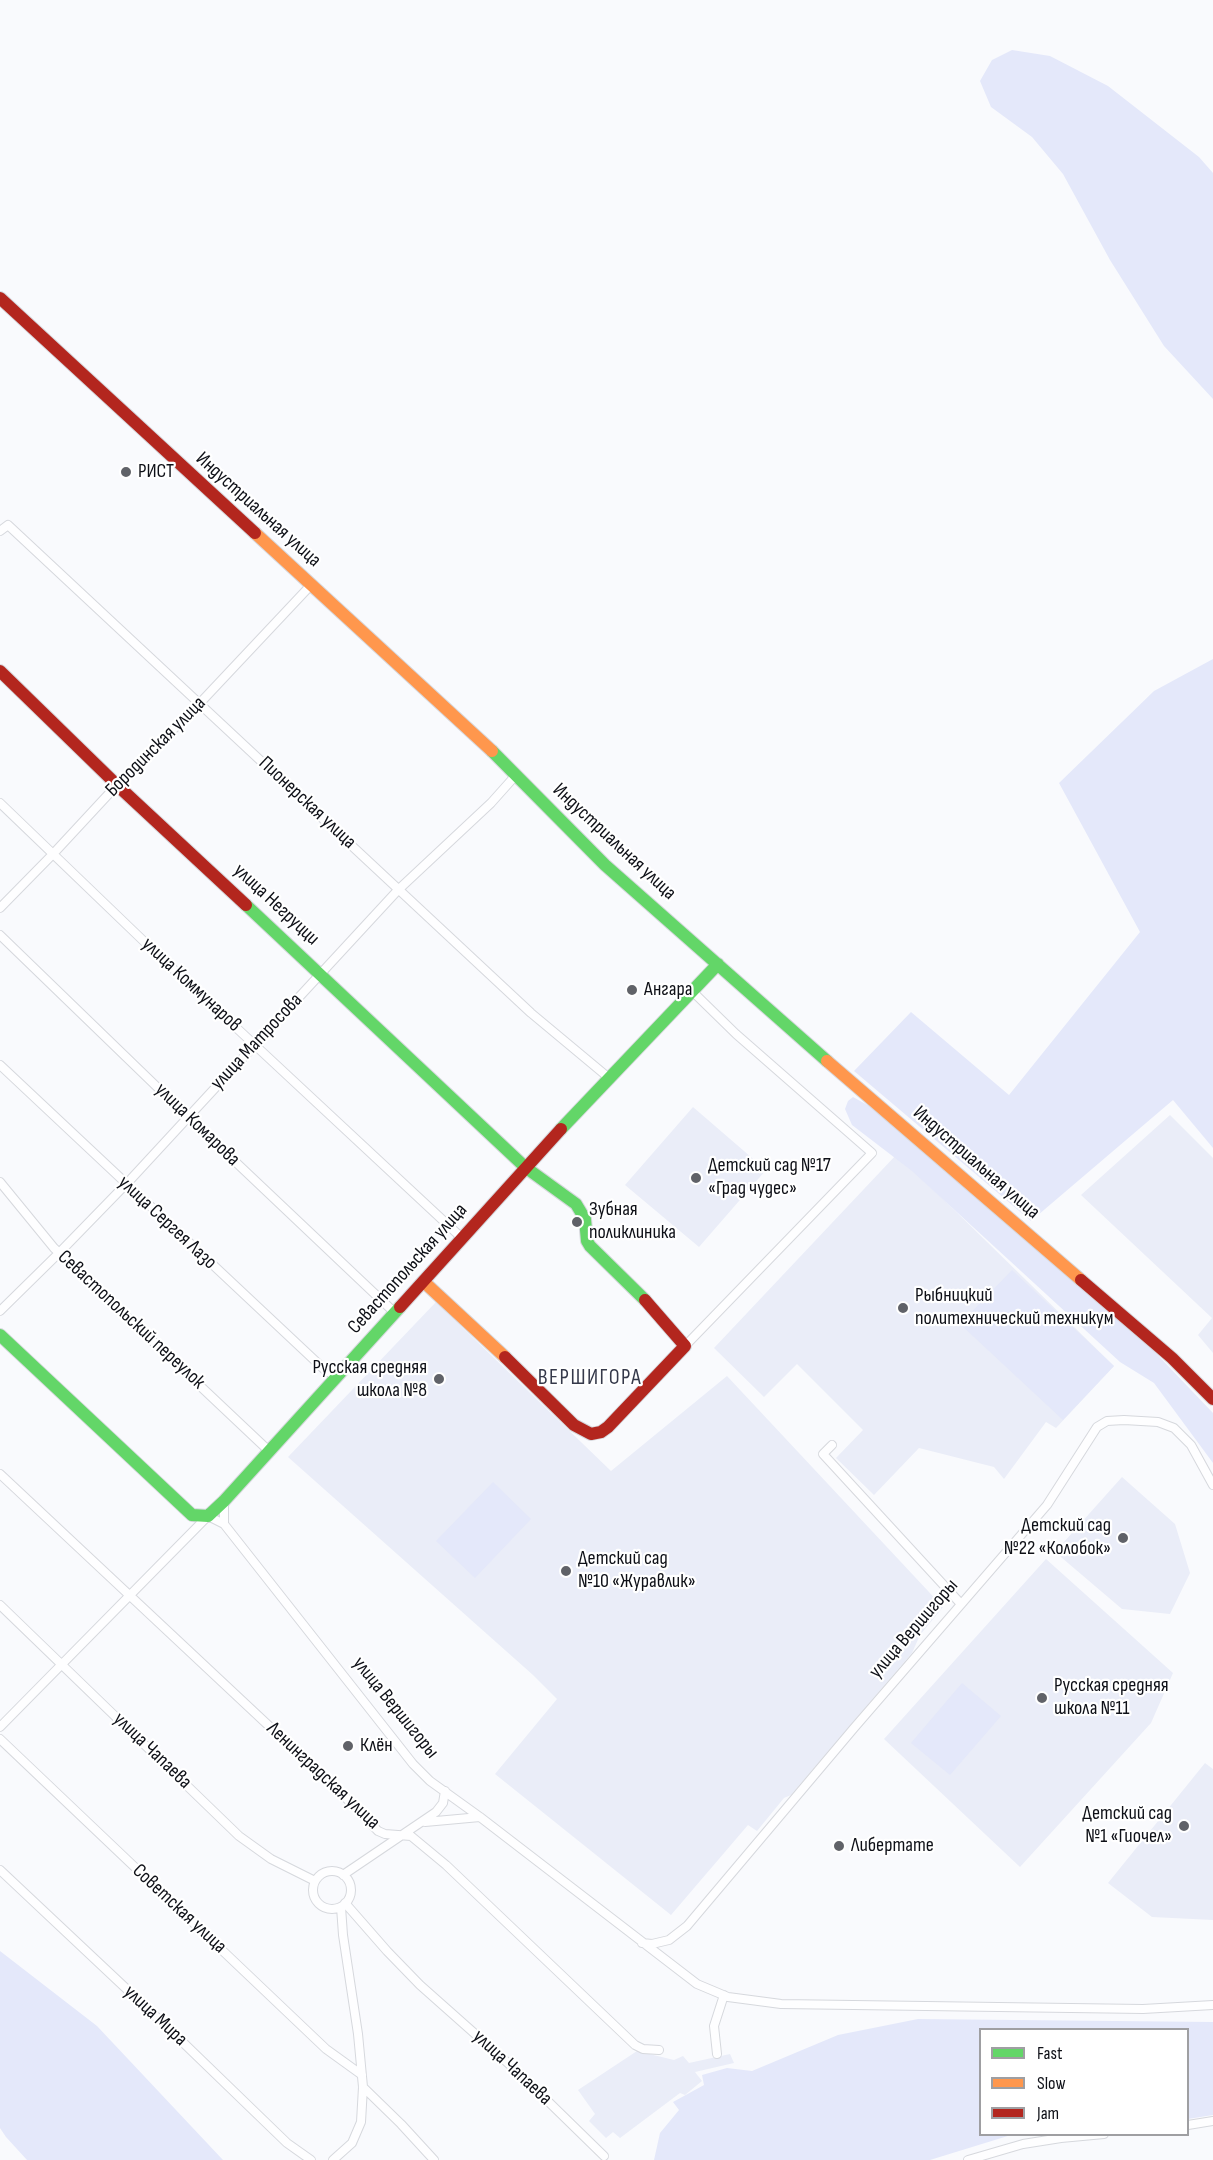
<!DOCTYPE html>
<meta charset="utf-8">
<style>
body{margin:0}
#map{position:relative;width:1213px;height:2160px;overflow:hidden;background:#f9fafd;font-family:"Sofia Sans Condensed",sans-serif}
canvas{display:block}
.legend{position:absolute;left:979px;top:2028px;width:210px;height:108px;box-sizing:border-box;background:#fff;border:2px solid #9f9fa2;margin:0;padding:8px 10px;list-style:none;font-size:18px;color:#0e1017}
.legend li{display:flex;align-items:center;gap:12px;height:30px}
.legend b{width:30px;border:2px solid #9f9fa2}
</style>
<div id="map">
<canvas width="1213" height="2160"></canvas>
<ul class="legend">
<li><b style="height:8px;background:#63d668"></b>Fast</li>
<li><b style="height:8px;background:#ff974d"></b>Slow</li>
<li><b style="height:8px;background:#b3261e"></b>Jam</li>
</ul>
</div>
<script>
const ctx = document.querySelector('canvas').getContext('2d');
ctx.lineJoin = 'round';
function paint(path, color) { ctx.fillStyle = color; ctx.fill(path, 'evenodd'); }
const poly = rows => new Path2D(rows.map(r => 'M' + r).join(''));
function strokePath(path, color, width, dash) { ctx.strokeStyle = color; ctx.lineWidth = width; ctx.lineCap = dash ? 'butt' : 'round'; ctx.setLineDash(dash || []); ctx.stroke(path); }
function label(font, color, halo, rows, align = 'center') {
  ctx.font = font + ' "Sofia Sans Condensed",sans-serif'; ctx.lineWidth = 4.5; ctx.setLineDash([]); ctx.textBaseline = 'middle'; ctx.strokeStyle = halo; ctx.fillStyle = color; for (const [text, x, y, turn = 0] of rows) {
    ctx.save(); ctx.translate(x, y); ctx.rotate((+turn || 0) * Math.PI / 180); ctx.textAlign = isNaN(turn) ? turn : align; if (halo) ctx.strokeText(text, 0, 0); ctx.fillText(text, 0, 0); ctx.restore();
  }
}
paint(poly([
 [693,1107,766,1170,699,1247,625,1185],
 [1170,1115,1213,1158,1213,1353,1198,1335,1212,1318,1081,1195],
 [897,1154,1114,1366,1056,1428,1046,1422,1004,1479,994,1467,919,1448,874,1495,836,1458,863,1430,797,1364,764,1397,714,1348],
 [436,1302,611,1471,727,1376,943,1607,920,1635,912,1653,791,1795,784,1798,757,1831,748,1825,671,1915,495,1774,557,1699,533,1675,288,1457],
 [1122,1477,1175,1524,1190,1573,1170,1614,1122,1609,1055,1552],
 [1046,1559,1173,1673,1151,1723,1020,1867,884,1739],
 [1205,1763,1213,1769,1213,1920,1152,1917,1108,1883],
 [637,2051,674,2060,683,2056,689,2063,730,2054,734,2063,695,2072,702,2081,685,2095,680,2093,620,2138,613,2132,606,2138,589,2121,595,2114,578,2090]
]), '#eaedf8');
paint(poly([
 [1012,50,1050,56,1108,86,1199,157,1213,173,1213,399,1164,346,1110,260,1063,174,1032,137,991,107,980,81,992,60],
 [1213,659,1213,1148,1173,1100,1031,1221,854,1071,911,1012,1009,1095,1140,932,1059,783,1154,691],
 [853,1097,880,1112,1059,1265,1150,1347,1213,1413,1213,1463,1154,1383,1120,1362,912,1171,852,1125,845,1109,848,1101],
 [1012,1270,1114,1366,1063,1420,960,1324],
 [493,1482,531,1519,475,1578,436,1541],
 [962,1683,1001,1716,950,1775,911,1743],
 [0,1951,97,2026,223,2160,27,2160,6,2137,0,2128],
 [918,2019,1213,2022,1213,2115,1188,2119,1188,2030,980,2030,980,2134,1023,2135,1011,2135,930,2160,654,2160,660,2133,679,2110,673,2102,704,2085,702,2075,727,2068,752,2071,838,2035]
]), '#e4e8fa');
const street = poly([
 [0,531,8,525,531,1013,609,1078],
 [0,803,155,952,463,1239],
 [0,908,53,854,117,785,200,703,311,585],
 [0,935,187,1116,395,1313],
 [0,1065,326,1371,338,1377],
 [0,1182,54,1248,269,1451],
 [0,1311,59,1253,131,1179,398,890,491,803,516,775],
 [685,1346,872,1153,736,1034,693,992],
 [832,1445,823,1454,961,1604],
 [0,1474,348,1800,378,1831,385,1834,411,1836,446,1865,635,2045,643,2049,659,2050],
 [224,1501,224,1524,413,1764,430,1781,480,1817,697,1984,728,1997,781,2004,1143,2009,1213,2005],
 [0,1605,239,1836,271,1859,315,1881],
 [0,1727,208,1516,224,1524],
 [0,1739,326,2049,362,2075],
 [425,1822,480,1817],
 [0,1870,167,2027,287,2143,311,2160],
 '313 1890a19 19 0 1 1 38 0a19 19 0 1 1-38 0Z',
 [343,1875,436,1812,443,1803,445,1791],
 [345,1903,387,1951,420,1985,518,2072,604,2156],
 [642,1943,652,1944,669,1940,687,1926,854,1728,1047,1505,1097,1427,1107,1421,1124,1420,1158,1422,1174,1428,1191,1445,1213,1485],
 [717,2054,714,2026,724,1995],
 [363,2087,401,2124,434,2160],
 [1188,2125,1213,2121],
 [333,2160,352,2143,361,2122,363,2087,358,2034,343,1935,341,1907],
 [968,2160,1023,2144,1061,2138,1104,2134]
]);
const fast = poly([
 [492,751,605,865,827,1061],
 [246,905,525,1167,576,1204,585,1219,587,1241,590,1246,645,1300],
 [561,1129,718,964],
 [0,1335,192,1515,208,1516,224,1501,400,1307]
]);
const slow = poly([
 [255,533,492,751],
 [827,1061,1081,1280],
 [424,1282,505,1357]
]);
const jam = poly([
 [0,298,255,533],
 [0,671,117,785,246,905],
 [1081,1280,1172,1358,1213,1399],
 [400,1307,561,1129],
 [505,1357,574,1425,591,1434,601,1432,608,1427,685,1346,645,1300]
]);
strokePath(street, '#d6d8dd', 10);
strokePath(fast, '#d6d8dd', 14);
strokePath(slow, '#d6d8dd', 14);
strokePath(jam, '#d6d8dd', 14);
strokePath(street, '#fefeff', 8);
strokePath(fast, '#63d668', 12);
strokePath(slow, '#ff974d', 12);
strokePath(jam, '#b3261e', 12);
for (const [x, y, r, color] of [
 [126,472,6,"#606268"],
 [632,990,6,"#606268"],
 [696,1178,6,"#606268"],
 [577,1222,6,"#606268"],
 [903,1308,6,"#606268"],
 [439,1379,6,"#606268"],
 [1123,1538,6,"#606268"],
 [566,1571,6,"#606268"],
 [1042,1698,6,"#606268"],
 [348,1746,6,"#606268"],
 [1184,1826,6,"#606268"],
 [839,1846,6,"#606268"]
]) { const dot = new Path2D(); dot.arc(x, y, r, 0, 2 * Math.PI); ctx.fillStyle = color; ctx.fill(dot); strokePath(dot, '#fff', 2); }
label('20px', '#0e1017', '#fff', [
 ["РИСТ",138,472],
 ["Ангара",644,990],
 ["Детский сад №17",708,1166],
 ["«Град чудес»",708,1189],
 ["Зубная",589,1210],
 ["поликлиника",589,1233],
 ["Рыбницкий",915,1296],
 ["политехнический техникум",915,1319],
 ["Русская средняя",427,1368,"right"],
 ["школа №8",427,1391,"right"],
 ["Детский сад",1111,1526,"right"],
 ["№22 «Колобок»",1111,1549,"right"],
 ["Детский сад",578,1559],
 ["№10 «Журавлик»",578,1582],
 ["Русская средняя",1054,1686],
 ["школа №11",1054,1709],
 ["Клён",360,1746],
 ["Детский сад",1172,1814,"right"],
 ["№1 «Гиочел»",1172,1837,"right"],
 ["Либертате",851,1846]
], 'left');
label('20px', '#0e1017', '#fff', [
 ["Индустриальная улица",258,510,42],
 ["Бородинская улица",156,747,-45],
 ["Пионерская улица",307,803,43],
 ["Индустриальная улица",614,842,43],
 ["улица Негруцци",276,905,43],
 ["улица Коммунаров",191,985,43],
 ["улица Матросова",257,1042,-47],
 ["улица Комарова",197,1125,44],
 ["Индустриальная улица",976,1163,41],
 ["улица Сергея Лазо",167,1223,43],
 ["Севастопольская улица",408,1269,-48],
 ["Севастопольский переулок",131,1320,43],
 ["улица Вершигоры",914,1629,-49],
 ["улица Вершигоры",395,1708,51],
 ["улица Чапаева",152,1751,44],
 ["Ленинградская улица",323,1776,43],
 ["Советская улица",179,1909,43],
 ["улица Мира",155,2016,43],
 ["улица Чапаева",512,2068,43]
]);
ctx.letterSpacing = '1.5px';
label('22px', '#35394a', '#fff', [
 ["ВЕРШИГОРА",590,1378]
]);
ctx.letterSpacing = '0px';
</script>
